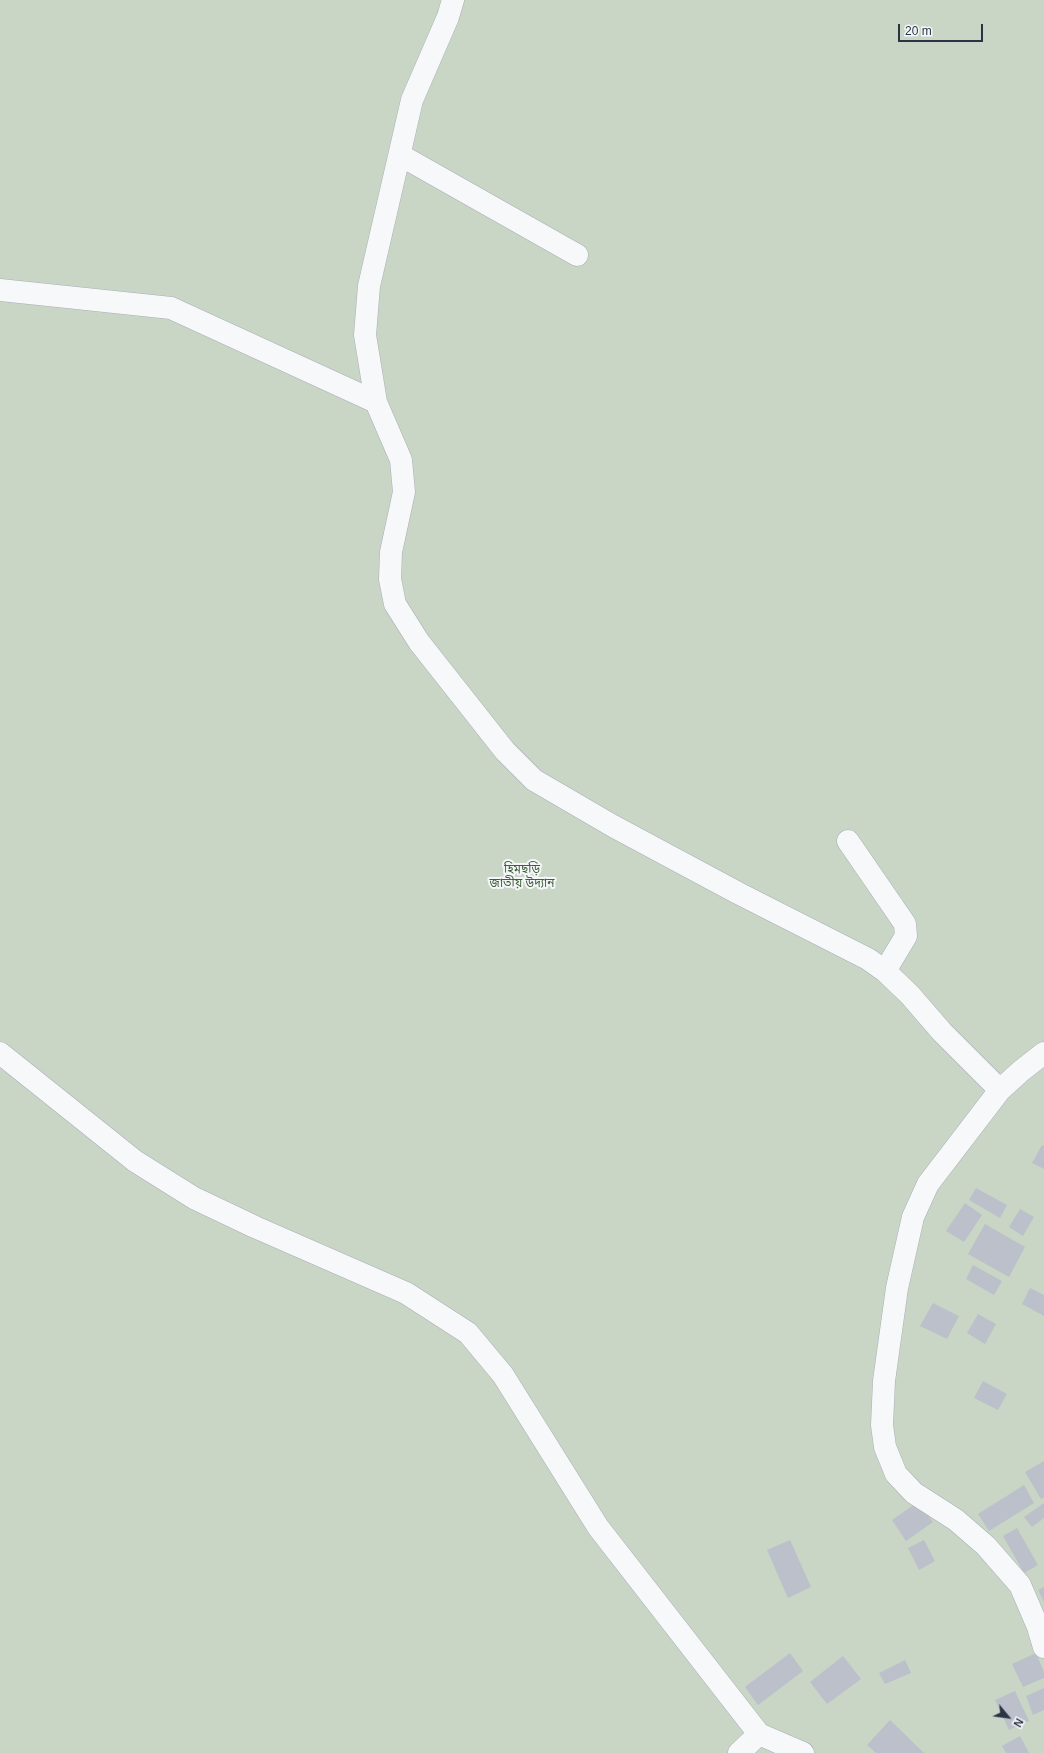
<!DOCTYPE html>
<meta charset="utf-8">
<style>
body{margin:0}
#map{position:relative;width:1044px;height:1753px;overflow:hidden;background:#e4e7ec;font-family:Arial,sans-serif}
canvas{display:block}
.north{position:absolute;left:988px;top:1697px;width:40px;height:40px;-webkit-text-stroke:3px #f4f6f9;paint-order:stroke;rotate:119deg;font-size:11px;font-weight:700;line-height:16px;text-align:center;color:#2b3445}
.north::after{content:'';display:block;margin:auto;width:14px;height:18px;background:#2b3445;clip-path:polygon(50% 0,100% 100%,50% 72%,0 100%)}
.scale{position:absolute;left:898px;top:24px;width:85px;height:18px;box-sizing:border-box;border:2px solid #2b3445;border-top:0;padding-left:5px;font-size:12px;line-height:14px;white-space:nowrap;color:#2b3445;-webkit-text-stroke:3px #f4f6f9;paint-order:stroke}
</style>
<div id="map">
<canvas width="1044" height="1753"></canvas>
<div class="north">N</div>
<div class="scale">20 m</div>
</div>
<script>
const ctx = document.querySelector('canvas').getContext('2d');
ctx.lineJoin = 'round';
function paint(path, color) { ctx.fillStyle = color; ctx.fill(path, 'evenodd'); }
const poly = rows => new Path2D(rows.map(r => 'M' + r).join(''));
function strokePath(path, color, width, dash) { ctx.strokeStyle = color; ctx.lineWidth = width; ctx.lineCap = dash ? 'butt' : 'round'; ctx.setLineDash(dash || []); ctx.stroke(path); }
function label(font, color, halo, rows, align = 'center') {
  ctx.font = font + ' Arial,"Noto Sans Bengali",sans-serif'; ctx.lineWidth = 4; ctx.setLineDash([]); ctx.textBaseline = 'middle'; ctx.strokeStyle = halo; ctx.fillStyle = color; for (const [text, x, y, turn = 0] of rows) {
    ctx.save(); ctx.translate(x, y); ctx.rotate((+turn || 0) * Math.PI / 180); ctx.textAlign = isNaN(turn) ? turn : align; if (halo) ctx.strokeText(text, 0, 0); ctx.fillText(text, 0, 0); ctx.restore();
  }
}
paint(poly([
 [0,0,1044,0,1044,1753,0,1753]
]), '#c9d6c5');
paint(poly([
 [1042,1145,1044,1146,1044,1169,1032,1163],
 [976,1188,1007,1205,1000,1218,969,1200],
 [965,1203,982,1215,964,1242,946,1231],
 [1020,1209,1034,1217,1023,1236,1009,1227],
 [985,1224,1025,1247,1009,1277,968,1254],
 [973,1265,1002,1281,994,1295,966,1279],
 [1030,1288,1044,1295,1044,1316,1022,1304],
 [933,1303,959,1316,947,1339,920,1326],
 [978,1314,996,1324,985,1344,967,1333],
 [983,1381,1007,1394,998,1410,974,1398],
 [1044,1461,1044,1497,1041,1499,1025,1472],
 [1024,1485,1034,1503,989,1531,978,1514],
 [918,1502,933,1522,906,1541,892,1520],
 [1044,1503,1044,1518,1032,1527,1024,1517],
 [1017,1528,1038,1565,1024,1573,1003,1536],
 [790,1540,811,1587,788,1598,767,1550],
 [924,1540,935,1561,919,1570,908,1548],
 [1044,1587,1044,1602,1038,1590],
 [790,1653,803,1671,758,1705,745,1687],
 [1036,1653,1044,1672,1044,1678,1023,1687,1012,1664],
 [843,1656,861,1679,827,1704,810,1682],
 [905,1660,911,1673,885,1684,879,1673],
 [1044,1688,1044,1710,1033,1715,1026,1696],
 [1015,1691,1029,1721,1009,1730,995,1700],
 [890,1720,924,1753,876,1753,867,1745],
 [1020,1736,1029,1753,1006,1753,1002,1746]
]), '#bbc0ca');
const minor = poly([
 [453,0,448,17,412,100,369,286,365,335,376,402,401,460,404,492,391,552,390,579,395,604,419,642,505,751,534,780,613,826,738,893,868,959,885,971,910,995,942,1032,1000,1090],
 [400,155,577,255],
 [0,290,171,308,376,402],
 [848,841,905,924,906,936,885,971],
 [0,1053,135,1161,194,1198,255,1227,406,1293,468,1333,503,1375,598,1527,759,1734],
 [1044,1053,1021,1071,1000,1090,928,1184,913,1217,897,1288,884,1381,882,1425,885,1447,896,1474,914,1493,956,1520,986,1546,1020,1585,1038,1627,1044,1647],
 [739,1753,759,1734,803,1753]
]);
strokePath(minor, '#a9aeb7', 23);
strokePath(minor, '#f7f8fa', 22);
label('12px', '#3f6138', '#f4f6f9', [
 ["হিমছড়ি",522,870],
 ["জাতীয় উদ্যান",522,884]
]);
</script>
